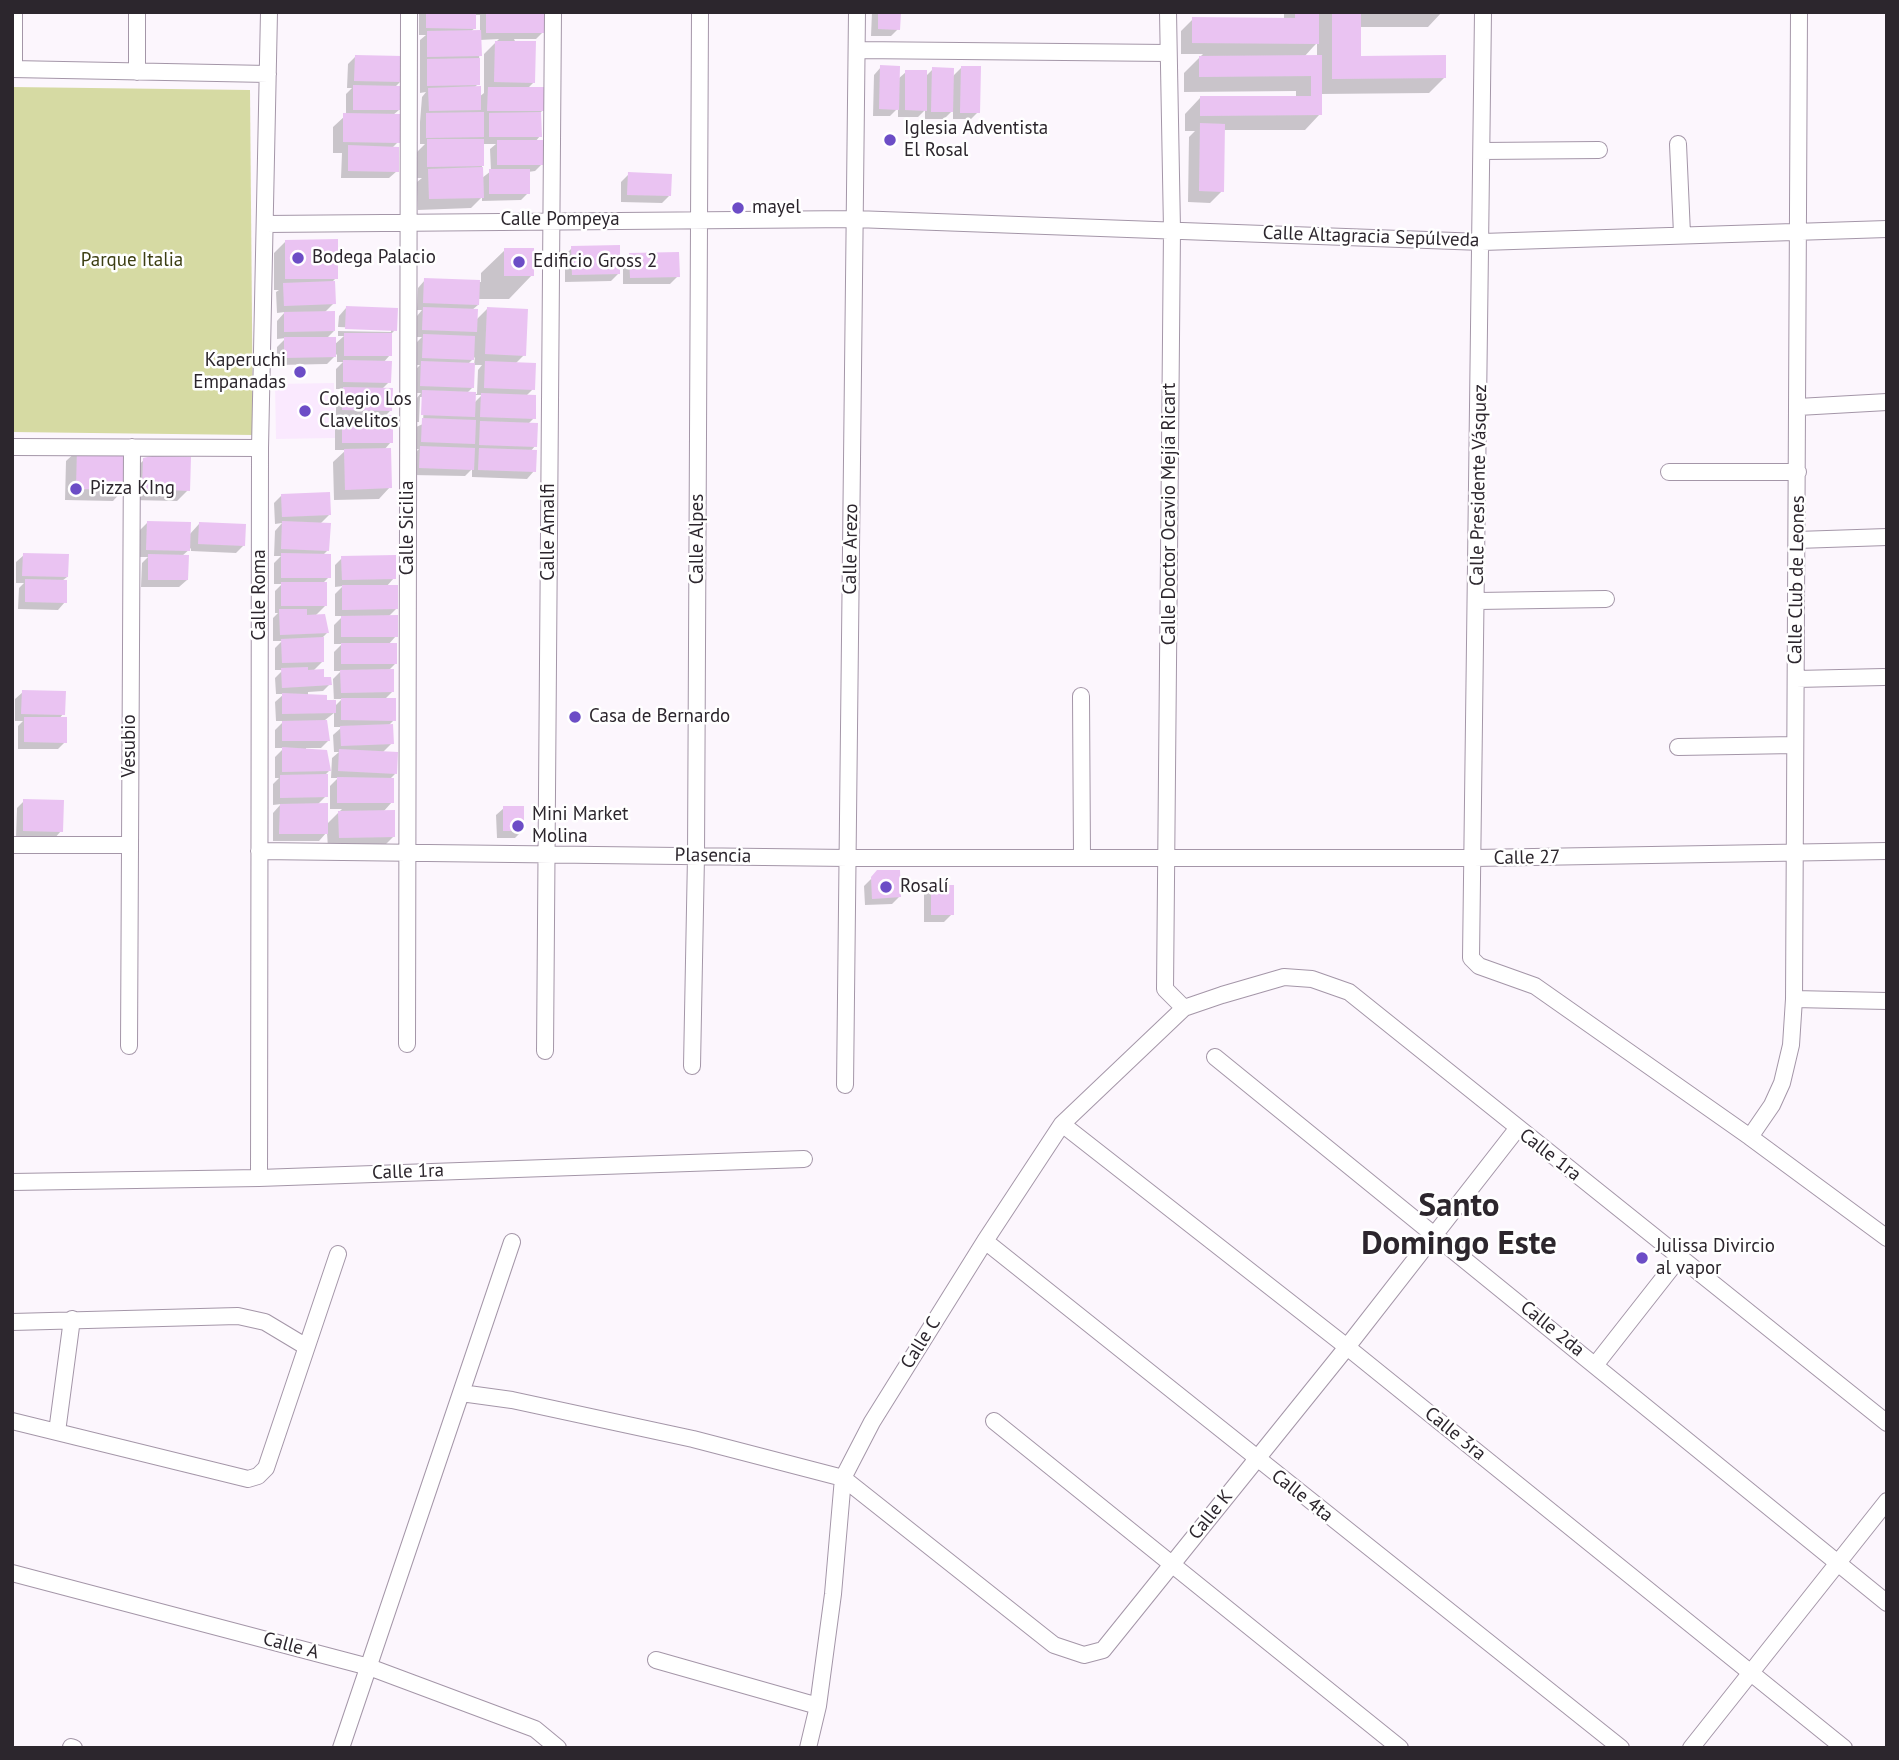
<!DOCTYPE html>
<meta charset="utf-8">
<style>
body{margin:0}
#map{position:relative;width:1899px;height:1760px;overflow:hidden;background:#fcf6fd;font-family:"PT Sans",sans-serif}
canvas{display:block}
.frame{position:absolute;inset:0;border:14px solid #2c262d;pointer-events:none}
</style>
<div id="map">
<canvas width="1899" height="1760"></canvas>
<div class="frame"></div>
</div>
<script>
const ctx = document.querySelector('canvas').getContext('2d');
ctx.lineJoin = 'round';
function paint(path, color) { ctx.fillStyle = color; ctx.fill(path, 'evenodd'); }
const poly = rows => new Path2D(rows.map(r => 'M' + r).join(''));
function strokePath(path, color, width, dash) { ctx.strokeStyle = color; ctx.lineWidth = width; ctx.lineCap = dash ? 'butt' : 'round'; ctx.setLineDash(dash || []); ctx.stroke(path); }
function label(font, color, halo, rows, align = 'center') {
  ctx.font = font + ' "PT Sans",sans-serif'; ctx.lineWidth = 5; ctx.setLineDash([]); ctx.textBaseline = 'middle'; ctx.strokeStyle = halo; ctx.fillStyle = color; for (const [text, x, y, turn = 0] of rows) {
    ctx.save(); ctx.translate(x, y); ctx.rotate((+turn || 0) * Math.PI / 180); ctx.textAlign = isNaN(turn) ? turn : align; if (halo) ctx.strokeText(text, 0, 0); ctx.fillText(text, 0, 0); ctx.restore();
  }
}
paint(poly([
 [334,383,335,438,276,439,275,384]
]), '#fae9fe');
paint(poly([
 [12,87,250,90,253,435,12,432]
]), '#d6daa3');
paint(poly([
 [419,12,543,12,543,32,536,39,514,39,534,82,527,89,543,110,540,113,540,136,535,142,542,164,535,171,528,172,528,193,521,200,482,201,482,197,471,208,418,210,417,182,422,178,417,178,416,153,425,144,420,144,420,122,422,97,426,92,420,93,420,40,426,35,419,35],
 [475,15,480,15,480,32,470,32,475,28],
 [499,39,484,54,484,93,479,97,474,88,478,84,480,40],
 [482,144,496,144,490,149,491,171,482,178],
 [872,12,899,12,898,29,891,36,871,36],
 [1284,12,1442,12,1428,27,1359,27,1359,58,1444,78,1429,93,1320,94,1320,114,1305,130,1223,130,1222,191,1210,203,1188,202,1189,137,1195,131,1185,131,1185,114,1200,98,1296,98,1296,91,1184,92,1184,73,1203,54,1181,54,1181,31,1193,19,1284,19],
 [1317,43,1317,57,1304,57,1313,47],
 [355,57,400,82,394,88,399,110,393,115,398,142,392,148,397,171,389,178,341,178,342,153,333,153,333,127,346,115,346,94,352,88,347,88,348,64],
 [881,67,898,79,906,72,926,76,933,69,952,77,961,68,978,112,971,119,953,119,953,110,944,119,925,119,925,110,918,117,898,117,898,108,890,116,873,116,874,75],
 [629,174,669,196,662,203,621,202,621,182],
 [286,241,336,278,333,281,334,303,324,313,334,331,326,339,334,345,344,336,338,336,338,331,391,332,391,329,338,327,339,316,346,308,395,330,390,335,390,355,383,363,389,382,382,389,390,411,384,417,391,442,384,450,390,487,379,499,334,500,333,462,346,450,335,450,335,425,343,417,336,417,336,396,343,389,336,389,336,369,343,362,337,362,337,354,327,364,277,365,277,347,286,338,277,339,277,321,285,312,277,313,276,292,279,290,274,290,274,253],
 [572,248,619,273,611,281,565,282,565,255],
 [505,250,532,275,509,299,478,299,478,305,472,310,476,320,487,309,524,355,515,364,533,389,526,396,534,418,528,424,535,446,530,452,534,471,527,479,472,477,472,469,465,476,412,475,413,455,419,449,415,449,416,427,423,424,424,397,420,397,419,422,415,422,416,399,421,393,414,393,415,370,420,365,415,365,416,343,422,337,416,337,417,316,422,310,417,310,418,288,425,280,481,282,481,273],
 [475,357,474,365,467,365],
 [474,365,482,365,478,370,477,394,467,393,473,387],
 [474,395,482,395,474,403],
 [630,254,678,276,670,284,623,284,623,262],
 [78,450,124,489,113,501,65,500,66,461],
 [144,460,188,490,177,501,131,500,132,471],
 [282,495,329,515,319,525,328,550,323,555,329,577,322,584,325,606,315,616,327,633,322,638,323,661,313,671,330,684,323,691,308,692,308,697,334,702,333,679,341,671,334,671,334,652,342,644,334,644,334,625,343,616,335,616,335,594,343,586,335,587,335,565,342,558,394,578,386,587,396,609,388,617,396,636,388,645,395,664,388,671,393,691,384,700,394,720,388,726,392,743,382,753,395,774,389,780,392,802,383,812,394,836,382,848,328,849,327,832,319,841,273,841,273,813,281,804,273,805,273,784,279,778,275,778,275,757,284,748,275,748,275,730,284,721,276,721,275,702,284,694,276,694,275,678,283,670,275,670,275,648,282,641,273,641,273,618,278,613,275,613,275,591,282,584,274,584,274,563,281,556,274,556,275,531,282,523,275,524,274,503],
 [334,699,342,699,334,707],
 [334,713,334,727,342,727,333,735,334,752,339,752,332,758,331,778,338,778,330,786,330,809,342,809,326,825,317,805,326,796,326,774,329,771,306,752,306,748,321,748,329,740,325,720],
 [147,523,189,535,199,524,244,545,236,553,191,551,191,548,182,556,187,580,179,587,141,587,142,563,148,557,139,557,140,530],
 [24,555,67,577,62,581,65,602,58,610,18,609,19,588,24,583,16,583,16,562],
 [23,692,63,714,59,719,65,742,58,749,18,749,18,726,23,721,15,721,15,699],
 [24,801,61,831,54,839,16,838,17,808],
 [504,808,523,830,515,838,497,838,496,815],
 [878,872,899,897,892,904,865,905,864,886],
 [932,887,952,914,944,922,924,922,924,894]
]), '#0003');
paint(poly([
 [426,12,476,12,476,29,426,28],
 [486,12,544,12,545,33,486,33],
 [878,12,901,12,900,30,878,29],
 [1295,12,1319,12,1319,44,1192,43,1192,17,1295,18],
 [1332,12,1361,12,1361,56,1446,55,1446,78,1332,79],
 [481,30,482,56,427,57,427,31],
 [495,41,536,41,535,83,494,82],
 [355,55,402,56,402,82,354,81],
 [1322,55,1322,115,1200,116,1200,96,1311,96,1311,76,1199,77,1199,56],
 [480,58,480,85,427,86,427,59],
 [880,65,900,66,899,110,879,109],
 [961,66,981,66,980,113,960,113],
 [932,67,954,68,953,112,931,112],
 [905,70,927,70,927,111,905,110],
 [353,85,401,86,401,110,353,110],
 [481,86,481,110,429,111,428,88],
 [488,87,545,87,544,111,487,111],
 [484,112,484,137,426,138,426,113],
 [541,112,542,137,489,137,489,113],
 [343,113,400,114,400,143,343,142],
 [1200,123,1225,124,1224,192,1199,191],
 [427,139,484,139,484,166,427,167],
 [497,140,544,140,544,165,497,165],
 [348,145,399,147,399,172,348,171],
 [483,167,484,198,429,199,428,169],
 [489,169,530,169,530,194,489,194],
 [628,172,672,174,671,196,627,195],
 [338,239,338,279,285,279,285,240],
 [620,245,620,274,572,275,571,246],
 [504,248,534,248,534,276,504,276],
 [679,252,680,277,630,278,629,253],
 [424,278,480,280,479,305,423,303],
 [335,281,336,304,284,306,283,283],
 [346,306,398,308,397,331,345,329],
 [423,307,478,309,477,332,422,330],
 [487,307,528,309,526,356,485,354],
 [335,311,335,331,284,332,284,312],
 [344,333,392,333,392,356,344,356],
 [423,334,475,336,474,360,422,358],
 [284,337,336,337,336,357,284,358],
 [343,360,392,361,391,383,343,382],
 [421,361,475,363,474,388,420,386],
 [485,361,536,363,535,390,484,388],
 [343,387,393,388,392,411,342,410],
 [422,390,476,392,475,417,421,415],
 [481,393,536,395,536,419,480,417],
 [393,415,393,443,342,443,342,416],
 [422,418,476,420,475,444,421,442],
 [480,421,538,423,537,447,479,445],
 [420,446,475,448,474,470,419,468],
 [77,448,127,450,126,490,76,489],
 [391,448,392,488,345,490,344,449],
 [479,448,537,450,536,472,478,470],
 [152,456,191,457,190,491,142,489,143,458],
 [330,492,331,515,282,517,281,494],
 [147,521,191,522,190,551,146,550],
 [282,521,331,523,329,551,281,549],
 [199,522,246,524,245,546,198,544],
 [23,553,69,554,68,577,22,576],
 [281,553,331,554,331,578,281,578],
 [148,554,189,555,188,580,148,580],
 [396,555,396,579,342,580,341,556],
 [25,579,67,580,67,603,25,602],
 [281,582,327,582,327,606,281,606],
 [342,585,398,585,398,609,342,610],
 [279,609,307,609,307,615,325,614,329,633,280,635],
 [398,615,398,637,341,637,341,616],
 [324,637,324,662,282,663,281,639],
 [341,643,397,643,397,664,341,664],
 [308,667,308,670,324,669,324,677,331,677,332,685,282,688,281,668],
 [394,669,394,692,341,693,340,670],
 [22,690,66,691,65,715,21,714],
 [282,693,327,695,327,700,336,700,336,713,282,714],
 [341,698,396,698,396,721,341,720],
 [24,717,67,717,67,743,24,742],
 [327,720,330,741,282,741,282,721],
 [393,724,394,744,341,746,340,726],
 [282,747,327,750,331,771,282,772],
 [339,749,398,752,397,774,338,771],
 [328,774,328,797,280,798,280,775],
 [337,777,394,778,394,803,337,803],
 [23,799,64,800,63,832,23,831],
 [328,803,328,834,279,834,280,804],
 [503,806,524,806,524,831,503,831],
 [395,810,395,837,339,838,338,811],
 [877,870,900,870,901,897,872,899,871,877],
 [931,885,954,885,954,915,931,915]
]), '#eac3f2');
const street = poly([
 [1168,12,1172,230,1165,989,1184,1008],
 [1483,12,1471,958,1479,966,1535,986,1750,1137,1887,1238],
 [857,50,1168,53],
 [12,69,268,74],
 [14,69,14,12],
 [137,72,137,12],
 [1678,144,1682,234],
 [1482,151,1599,150],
 [265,224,855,219,1482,242,1887,229],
 [1798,407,1887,402],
 [12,447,260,448],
 [1669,472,1798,472],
 [1797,540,1887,537],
 [1478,601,1606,599],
 [1796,679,1884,677],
 [1081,696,1082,857],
 [1678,747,1795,745],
 [12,845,130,845],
 [259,851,848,858,1474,858,1887,851],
 [1794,999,1887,1001],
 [407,1044,409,12],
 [129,1046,132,447],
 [545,1051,553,12],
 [1215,1057,1887,1603],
 [692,1066,696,856,700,12],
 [845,1085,857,12],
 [1062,1124,1347,1347,1844,1748],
 [1750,1137,1772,1105,1782,1083,1791,1045,1794,999,1799,12],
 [259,1178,260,448,269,12],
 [12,1182,259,1178,804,1159],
 [985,1241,1621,1748],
 [12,1322,238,1316,265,1322,305,1346],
 [1596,1364,1680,1257],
 [461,1393,512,1400,693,1439,843,1478,1054,1645,1084,1655,1103,1650,1347,1347,1517,1129],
 [12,1421,248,1479,258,1476,266,1468,338,1254],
 [994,1421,1400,1748],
 [57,1432,72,1319],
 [12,1573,369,1667,535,1729,558,1748],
 [656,1660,818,1706],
 [71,1747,74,1748],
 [341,1748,512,1242],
 [808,1748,818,1706,833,1594,843,1478,872,1422,985,1241,1062,1124,1184,1008,1222,995,1284,977,1312,979,1349,992,1887,1423],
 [1691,1748,1887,1501]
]);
strokePath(street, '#a496a8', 18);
strokePath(street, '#fff', 16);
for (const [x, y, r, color] of [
 [890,140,7,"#6c4dc6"],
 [738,208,7,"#6c4dc6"],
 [298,258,7,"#6c4dc6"],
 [519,262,7,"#6c4dc6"],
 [300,372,7,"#6c4dc6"],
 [305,411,7,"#6c4dc6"],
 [76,489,7,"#6c4dc6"],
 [575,717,7,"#6c4dc6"],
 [518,826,7,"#6c4dc6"],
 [886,887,7,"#6c4dc6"],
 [1642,1258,7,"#6c4dc6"]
]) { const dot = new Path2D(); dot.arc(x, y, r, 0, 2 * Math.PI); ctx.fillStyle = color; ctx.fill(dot); strokePath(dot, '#fff', 2.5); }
label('19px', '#2c262d', '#fff', [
 ["Iglesia Adventista",904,129],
 ["El Rosal",904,151],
 ["mayel",752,208],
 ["Bodega Palacio",312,258],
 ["Edificio Gross 2",533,262],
 ["Kaperuchi",286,361,"right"],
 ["Empanadas",286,383,"right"],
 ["Colegio Los",319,400],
 ["Clavelitos",319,422],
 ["Pizza KIng",90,489],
 ["Casa de Bernardo",589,717],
 ["Mini Market",532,815],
 ["Molina",532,837],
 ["Rosalí",900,887],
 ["Julissa Divircio",1656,1247],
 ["al vapor",1656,1269]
], 'left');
label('19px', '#2c262d', '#fff', [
 ["Calle Pompeya",560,220],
 ["Calle Altagracia Sepúlveda",1371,237,2],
 ["Calle Presidente Vásquez",1479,485,-89],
 ["Calle Doctor Ocavio Mejía Ricart",1170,514,-90],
 ["Calle Sicilia",408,528,-90],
 ["Calle Amalfi",549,532,-90],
 ["Calle Alpes",698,539,-90],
 ["Calle Arezo",851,549,-89],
 ["Calle Club de Leones",1797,580,-89],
 ["Calle Roma",260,595,-90],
 ["Vesubio",130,746,-90],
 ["Plasencia",713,856,1],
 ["Calle 27",1527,858,-1],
 ["Calle 1ra",1550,1155,38],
 ["Calle 1ra",408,1172,-2],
 ["Calle 2da",1552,1329,39],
 ["Calle C",921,1343,-58],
 ["Calle 3ra",1455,1434,39],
 ["Calle 4ta",1302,1496,38],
 ["Calle K",1211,1515,-51],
 ["Calle A",291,1646,15]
]);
label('19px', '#3c3e12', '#fff', [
 ["Parque Italia",132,261]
]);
label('bold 33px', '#2c262d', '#fff', [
 ["Santo",1459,1207],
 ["Domingo Este",1459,1245]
]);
</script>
